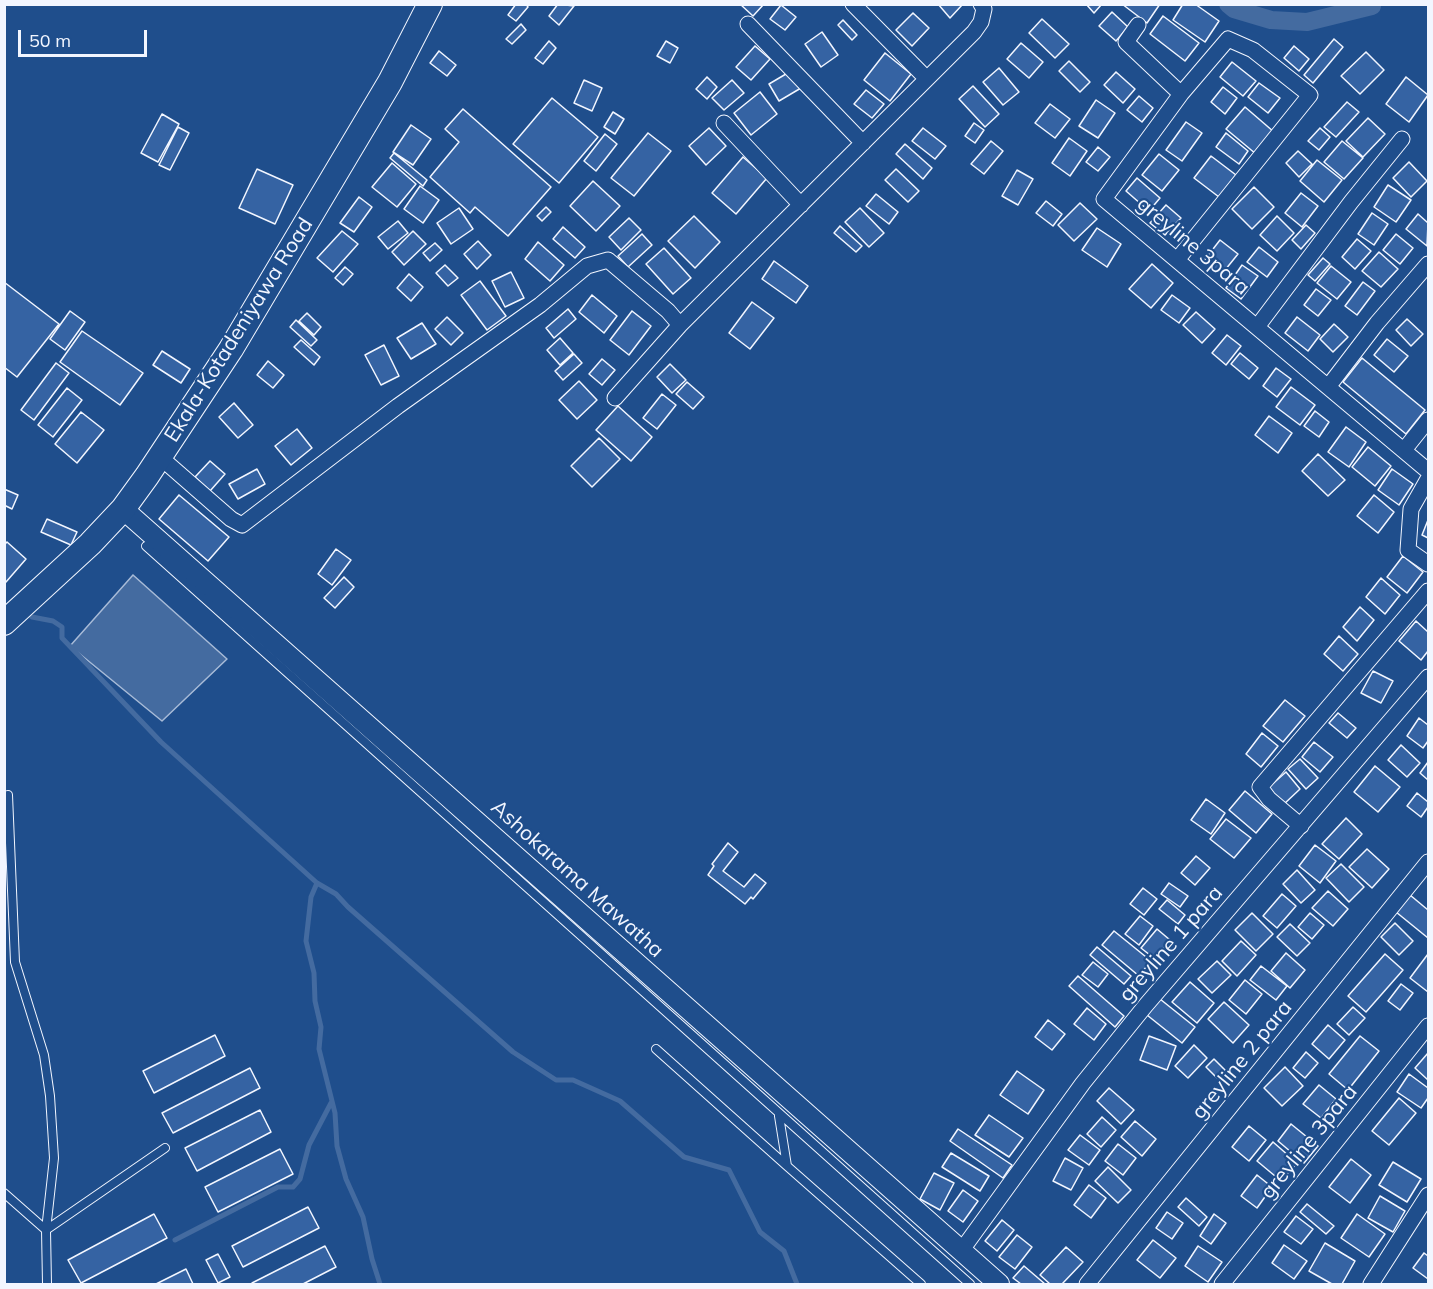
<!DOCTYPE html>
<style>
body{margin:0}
#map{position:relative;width:1433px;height:1289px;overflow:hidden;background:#1f4e8c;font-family:Mulish,sans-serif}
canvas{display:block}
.frame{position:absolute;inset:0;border:6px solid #f2f6ff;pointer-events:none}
.scale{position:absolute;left:18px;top:30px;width:129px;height:27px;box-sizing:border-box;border:3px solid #f2f6ff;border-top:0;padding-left:8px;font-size:18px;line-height:21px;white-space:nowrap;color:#f2f6ff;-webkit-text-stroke:4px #1f4e8c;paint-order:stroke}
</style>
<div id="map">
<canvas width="1433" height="1289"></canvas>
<div class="frame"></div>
<div class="scale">50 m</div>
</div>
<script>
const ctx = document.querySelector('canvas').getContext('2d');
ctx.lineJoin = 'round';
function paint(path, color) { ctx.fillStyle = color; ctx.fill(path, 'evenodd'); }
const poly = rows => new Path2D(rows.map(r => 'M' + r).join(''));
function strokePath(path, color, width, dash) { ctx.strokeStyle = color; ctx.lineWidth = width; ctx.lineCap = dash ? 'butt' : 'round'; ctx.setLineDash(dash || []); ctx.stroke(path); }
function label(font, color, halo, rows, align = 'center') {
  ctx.font = font + ' Mulish,sans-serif'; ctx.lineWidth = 4.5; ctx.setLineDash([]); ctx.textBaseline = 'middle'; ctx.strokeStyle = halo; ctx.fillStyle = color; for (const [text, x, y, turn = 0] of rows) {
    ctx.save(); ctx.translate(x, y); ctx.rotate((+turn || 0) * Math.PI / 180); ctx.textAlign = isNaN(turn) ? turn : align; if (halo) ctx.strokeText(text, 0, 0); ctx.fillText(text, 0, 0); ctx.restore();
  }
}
const water = poly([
 [133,575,227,659,162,721,70,646,133,575]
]);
paint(water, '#446ba0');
strokePath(water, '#a8bbd7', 1.5);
strokePath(poly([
 [32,617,53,621,62,627,62,638,161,742,317,883,336,894,348,907,513,1052,556,1080,573,1080,620,1101,684,1157,729,1170,760,1232,784,1251,797,1284],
 [317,883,311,897,306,941,314,973,315,1001,321,1027,319,1049,335,1113,337,1146,346,1179,363,1217,372,1259,380,1284],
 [175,1240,278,1187,293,1187,300,1179,309,1145,331,1103]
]), '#446ba0', 5);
strokePath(poly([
 [1228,4,1234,9,1271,20,1307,22,1372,6]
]), '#446ba0', 18);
const building = poly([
 [516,4,526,4,528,7,516,21,508,15,516,4],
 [558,4,574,6,559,25,549,16,558,4],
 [740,4,764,4,753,16,740,4],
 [938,4,963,4,950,18,938,4],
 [1086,4,1102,4,1094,13,1086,4],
 [1122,4,1160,4,1147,23,1122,4],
 [1183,4,1195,4,1219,21,1205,42,1173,20,1183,4],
 [781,5,796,17,785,30,770,19,781,5],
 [1112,12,1128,27,1116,41,1099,26,1112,12],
 [913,13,929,28,912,46,896,30,913,13],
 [1163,16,1199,43,1185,61,1150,34,1163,16],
 [1042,19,1069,44,1055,58,1029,33,1042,19],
 [843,20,857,35,852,40,838,25,843,20],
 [521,24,526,30,512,44,506,39,521,24],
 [822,32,838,55,821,67,805,44,822,32],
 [1334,39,1343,47,1313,83,1304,75,1334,39],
 [549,41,556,48,543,64,535,58,549,41],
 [666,41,678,48,670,63,657,56,666,41],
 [1021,43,1043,62,1029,78,1007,59,1021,43],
 [755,46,770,59,751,80,736,67,755,46],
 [1294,46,1309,59,1299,71,1284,58,1294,46],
 [439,51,456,65,447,76,430,63,439,51],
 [1366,52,1384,70,1360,94,1341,76,1366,52],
 [885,53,911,74,890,101,864,80,885,53],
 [1069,61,1090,82,1080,92,1059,71,1069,61],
 [1232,62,1256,81,1243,96,1220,77,1232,62],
 [999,68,1019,92,1003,105,983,82,999,68],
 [791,71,801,88,779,101,769,84,791,71],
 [1116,72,1135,89,1123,103,1104,85,1116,72],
 [707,77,717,87,707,99,696,89,707,77],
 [1406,77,1428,95,1409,122,1386,104,1406,77],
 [584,80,602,88,592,111,574,103,584,80],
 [732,80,744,93,724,110,712,98,732,80],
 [1259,83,1280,98,1268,113,1248,97,1259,83],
 [973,86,999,114,985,127,959,99,973,86],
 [1223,87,1237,98,1225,114,1211,102,1223,87],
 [866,90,884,104,872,118,854,104,866,90],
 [760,92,777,114,751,135,734,113,760,92],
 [1139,96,1153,108,1142,122,1127,110,1139,96],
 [552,98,598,137,559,183,513,144,552,98],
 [1096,100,1115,113,1098,138,1079,126,1096,100],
 [1347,102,1359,112,1336,137,1324,127,1347,102],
 [1050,104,1070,119,1055,138,1035,123,1050,104],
 [1245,107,1274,132,1256,154,1226,129,1245,107],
 [463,109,551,187,508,236,475,207,470,213,430,177,459,142,445,129,463,109],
 [613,112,624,119,615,134,604,127,613,112],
 [162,114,179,124,158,162,141,153,162,114],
 [1368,118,1385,134,1363,157,1346,141,1368,118],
 [1186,122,1202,133,1182,161,1166,150,1186,122],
 [974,123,984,130,975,143,965,136,974,123],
 [411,125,431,139,413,165,393,152,411,125],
 [178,127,189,133,170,170,159,165,178,127],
 [709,128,726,146,706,165,689,146,709,128],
 [923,128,946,146,935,159,912,141,923,128],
 [1320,128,1330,137,1319,150,1308,141,1320,128],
 [648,133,671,151,634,196,611,178,648,133],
 [1226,133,1248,151,1239,164,1216,147,1226,133],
 [605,134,617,144,596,171,584,161,605,134],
 [1069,138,1087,151,1070,176,1052,163,1069,138],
 [991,141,1003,151,984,174,971,164,991,141],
 [1342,141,1363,158,1344,179,1324,162,1342,141],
 [905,144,932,168,923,179,896,154,905,144],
 [1098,147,1110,157,1098,171,1086,162,1098,147],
 [1298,151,1312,164,1299,177,1286,163,1298,151],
 [394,153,427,180,423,186,390,158,394,153],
 [1159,154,1179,170,1162,191,1142,175,1159,154],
 [1211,156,1236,175,1219,197,1194,178,1211,156],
 [743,157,767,178,736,214,712,193,743,157],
 [1317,160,1342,180,1324,202,1300,181,1317,160],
 [1409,162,1427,181,1411,197,1393,178,1409,162],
 [392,163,416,184,397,207,372,187,392,163],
 [257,169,293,185,275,224,239,208,257,169],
 [896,169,919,191,908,202,885,180,896,169],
 [1017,170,1033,179,1018,205,1002,196,1017,170],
 [1137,178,1160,198,1149,211,1126,191,1137,178],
 [593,181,620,206,596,231,570,206,593,181],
 [1388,185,1411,200,1396,222,1374,207,1388,185],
 [420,186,439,200,423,223,404,209,420,186],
 [1254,187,1274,207,1252,229,1232,209,1254,187],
 [1301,193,1318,206,1302,227,1285,213,1301,193],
 [876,194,898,212,889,224,866,206,876,194],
 [359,197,372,207,354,232,340,223,359,197],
 [1046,201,1062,214,1053,226,1036,213,1046,201],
 [1080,203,1097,219,1074,241,1058,225,1080,203],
 [1166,205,1181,218,1165,235,1150,223,1166,205],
 [546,207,551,212,542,221,537,216,546,207],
 [459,208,473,229,451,244,437,223,459,208],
 [860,208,884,233,869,247,845,222,860,208],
 [1372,213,1388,224,1374,245,1358,234,1372,213],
 [1418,214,1428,223,1427,246,1406,229,1418,214],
 [694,216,720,242,695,268,668,241,694,216],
 [1277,216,1294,233,1277,251,1260,235,1277,216],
 [629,218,641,230,621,250,609,237,629,218],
 [398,221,408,233,388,249,378,237,398,221],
 [1306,225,1315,233,1301,249,1292,240,1306,225],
 [840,226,862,246,856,252,834,233,840,226],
 [563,227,585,247,575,258,553,239,563,227],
 [1097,228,1121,244,1107,267,1082,250,1097,228],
 [342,231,358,244,333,272,317,258,342,231],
 [413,231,426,244,404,265,392,252,413,231],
 [642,234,652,245,628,267,618,256,642,234],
 [1396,234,1413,248,1400,264,1383,250,1396,234],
 [1357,239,1371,251,1355,269,1342,257,1357,239],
 [1220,240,1238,254,1221,275,1203,262,1220,240],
 [478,241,491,255,477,269,464,254,478,241],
 [538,242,564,265,550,281,525,259,538,242],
 [435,243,442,250,430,261,423,253,435,243],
 [1259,247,1278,262,1267,277,1247,262,1259,247],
 [664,248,691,278,673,294,646,264,664,248],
 [1379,252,1398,269,1381,287,1362,271,1379,252],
 [1323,258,1330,264,1315,281,1308,275,1323,258],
 [774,261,808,286,796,303,762,279,774,261],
 [1152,264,1173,283,1151,308,1129,289,1152,264],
 [445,265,458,278,448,286,436,273,445,265],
 [1242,265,1258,276,1241,299,1226,288,1242,265],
 [1331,266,1351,282,1337,299,1317,283,1331,266],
 [345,267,353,274,343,285,335,278,345,267],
 [511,272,524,298,505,307,492,281,511,272],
 [409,274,423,287,411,301,397,288,409,274],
 [480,281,506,316,487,330,461,295,480,281],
 [4,282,59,324,17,377,4,367,4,282],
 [1363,282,1375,291,1357,315,1345,306,1363,282],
 [1316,289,1331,300,1318,316,1304,305,1316,289],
 [592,295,617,316,604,333,579,312,592,295],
 [1172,295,1190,308,1179,323,1161,310,1172,295],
 [752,302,774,318,750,349,729,333,752,302],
 [568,309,576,319,554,338,546,328,568,309],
 [70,311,85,322,65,350,50,339,70,311],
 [632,311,651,326,629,355,610,340,632,311],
 [1196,312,1215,329,1202,343,1183,325,1196,312],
 [307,313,321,327,314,335,299,321,307,313],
 [447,317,463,333,451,345,435,329,447,317],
 [1297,317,1320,335,1308,351,1285,333,1297,317],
 [1407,319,1423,334,1411,346,1396,330,1407,319],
 [296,320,317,340,311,346,290,327,296,320],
 [422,323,436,344,411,359,397,338,422,323],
 [1334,324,1348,337,1333,352,1320,339,1334,324],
 [82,331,143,373,120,405,60,362,82,331],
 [1227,335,1241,346,1226,365,1212,353,1227,335],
 [560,338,573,353,560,365,547,350,560,338],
 [1387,339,1408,356,1394,372,1374,355,1387,339],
 [301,340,320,357,314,365,294,347,301,340],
 [384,345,399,376,381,385,365,355,384,345],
 [162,351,190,369,181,383,153,365,162,351],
 [1240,353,1258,368,1249,379,1231,364,1240,353],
 [574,354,582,363,563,380,555,371,574,354],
 [1362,358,1425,410,1406,434,1343,382,1362,358],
 [602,359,615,370,602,385,589,374,602,359],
 [268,361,284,375,273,388,257,375,268,361],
 [56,363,69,373,34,420,21,410,56,363],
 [670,364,686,380,672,393,657,377,670,364],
 [1276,368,1291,379,1277,397,1263,386,1276,368],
 [579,381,597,400,577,419,559,400,579,381],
 [687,382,704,397,693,409,676,394,687,382],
 [1291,387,1315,405,1300,425,1276,407,1291,387],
 [67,388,82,400,53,437,38,425,67,388],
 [662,394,676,405,657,429,643,418,662,394],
 [234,403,253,425,238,438,219,417,234,403],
 [618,406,652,437,631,461,596,430,618,406],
 [1315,411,1329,422,1319,437,1304,426,1315,411],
 [81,412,104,430,77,463,55,444,81,412],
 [1269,416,1292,433,1278,453,1255,435,1269,416],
 [1346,427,1366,442,1349,467,1328,452,1346,427],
 [297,429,312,448,291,465,275,446,297,429],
 [599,438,620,459,592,487,571,466,599,438],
 [1368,447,1391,466,1375,486,1352,467,1368,447],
 [1318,454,1345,480,1328,496,1302,471,1318,454],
 [210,461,225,474,210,491,195,477,210,461],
 [257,469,265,484,238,499,229,484,257,469],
 [1392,469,1413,484,1399,505,1378,490,1392,469],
 [4,489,18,495,12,509,4,505,4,489],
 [179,495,229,537,208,561,159,519,179,495],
 [1374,495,1394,512,1378,533,1357,516,1374,495],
 [47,519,77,532,71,545,41,532,47,519],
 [1428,520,1428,538,1422,535,1428,520],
 [7,542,26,559,6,582,4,581,4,545,7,542],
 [336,549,351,560,332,585,318,574,336,549],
 [1403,556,1423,572,1407,593,1387,577,1403,556],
 [344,577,354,587,335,608,324,598,344,577],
 [1381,578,1400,595,1385,614,1366,597,1381,578],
 [1360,607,1374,620,1357,641,1343,627,1360,607],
 [1416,621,1428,632,1428,651,1421,660,1399,641,1416,621],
 [1339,636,1358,654,1343,671,1324,654,1339,636],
 [1373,671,1393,681,1381,703,1361,693,1373,671],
 [1285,700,1305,716,1283,742,1263,726,1285,700],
 [1338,713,1356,728,1347,738,1329,723,1338,713],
 [1419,718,1428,725,1428,741,1423,748,1407,736,1419,718],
 [1262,733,1278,746,1261,767,1246,754,1262,733],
 [1314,742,1333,757,1320,772,1302,757,1314,742],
 [1401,745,1420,763,1407,777,1388,760,1401,745],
 [1300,759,1318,778,1306,789,1288,769,1300,759],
 [1428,762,1428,780,1420,773,1428,762],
 [1375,766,1400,787,1378,812,1354,792,1375,766],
 [1286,772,1300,789,1283,805,1268,788,1286,772],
 [1245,791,1272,814,1256,833,1229,810,1245,791],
 [1417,793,1428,802,1428,807,1421,817,1407,806,1417,793],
 [1206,799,1225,813,1211,834,1191,820,1206,799],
 [1346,818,1362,834,1339,859,1322,844,1346,818],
 [1226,819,1251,838,1234,858,1210,839,1226,819],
 [728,843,738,852,723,871,744,887,755,874,766,883,753,899,751,897,745,904,708,875,714,866,712,864,728,843],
 [1315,845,1336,861,1320,883,1299,866,1315,845],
 [1367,849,1389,869,1372,888,1349,867,1367,849],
 [1196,856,1210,868,1195,885,1181,873,1196,856],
 [1341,864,1364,887,1349,902,1326,878,1341,864],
 [1297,870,1315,890,1301,903,1283,884,1297,870],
 [1169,883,1188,896,1180,907,1161,894,1169,883],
 [1143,888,1157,899,1144,915,1130,904,1143,888],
 [1328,891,1348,909,1333,926,1312,908,1328,891],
 [1282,894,1296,906,1277,928,1263,916,1282,894],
 [1410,895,1428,910,1428,938,1396,912,1410,895],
 [1167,900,1185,915,1178,924,1159,909,1167,900],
 [1252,913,1273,934,1256,951,1235,930,1252,913],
 [1310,913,1324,925,1312,939,1298,927,1310,913],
 [1140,916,1153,926,1139,945,1125,934,1140,916],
 [1395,923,1413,941,1399,955,1381,937,1395,923],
 [1290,924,1310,943,1297,956,1277,937,1290,924],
 [1157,929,1170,940,1155,959,1141,948,1157,929],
 [1114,931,1151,961,1139,976,1102,945,1114,931],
 [1241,941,1256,955,1237,976,1222,961,1241,941],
 [1097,947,1131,976,1124,984,1090,955,1097,947],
 [1286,953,1305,970,1290,988,1271,971,1286,953],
 [1385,954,1403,970,1366,1012,1348,996,1385,954],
 [1428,954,1428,992,1410,978,1428,954],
 [1217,961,1231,975,1212,993,1198,979,1217,961],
 [1093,962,1108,974,1098,987,1082,975,1093,962],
 [1261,966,1287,986,1276,1000,1250,980,1261,966],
 [1078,976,1124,1016,1115,1027,1069,986,1078,976],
 [1245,980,1262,994,1246,1014,1229,1000,1245,980],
 [1190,982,1214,1003,1197,1023,1172,1002,1190,982],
 [1401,984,1413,993,1400,1010,1388,1001,1401,984],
 [1160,999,1195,1027,1182,1043,1147,1015,1160,999],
 [1224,1002,1249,1025,1233,1043,1208,1019,1224,1002],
 [1353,1007,1365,1018,1349,1035,1337,1024,1353,1007],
 [1087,1008,1106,1024,1094,1040,1074,1024,1087,1008],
 [1048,1020,1065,1034,1052,1050,1035,1037,1048,1020],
 [1328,1025,1345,1040,1329,1059,1312,1044,1328,1025],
 [215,1035,225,1056,154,1093,143,1071,215,1035],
 [1149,1036,1176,1046,1167,1070,1140,1060,1149,1036],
 [1360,1036,1379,1051,1348,1090,1329,1074,1360,1036],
 [1194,1045,1207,1058,1188,1078,1175,1066,1194,1045],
 [1306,1052,1318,1063,1305,1078,1293,1068,1306,1052],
 [1428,1053,1428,1080,1415,1068,1428,1053],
 [1214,1059,1225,1070,1217,1078,1206,1067,1214,1059],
 [1285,1067,1303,1086,1282,1106,1264,1088,1285,1067],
 [250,1068,260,1088,173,1133,162,1113,250,1068],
 [1017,1071,1044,1090,1028,1114,1000,1095,1017,1071],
 [1409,1074,1428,1088,1428,1098,1421,1108,1397,1092,1409,1074],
 [1319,1085,1336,1099,1321,1118,1303,1104,1319,1085],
 [1109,1088,1134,1110,1121,1124,1097,1101,1109,1088],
 [1399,1098,1416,1113,1389,1145,1372,1131,1399,1098],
 [260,1110,271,1132,197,1171,185,1148,260,1110],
 [989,1115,1023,1138,1009,1157,975,1135,989,1115],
 [1102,1117,1116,1130,1101,1147,1087,1134,1102,1117],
 [1135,1121,1156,1139,1142,1156,1121,1137,1135,1121],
 [1291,1124,1318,1146,1304,1163,1278,1141,1291,1124],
 [1249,1126,1266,1140,1249,1161,1232,1147,1249,1126],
 [958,1129,1012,1165,1003,1178,950,1141,958,1129],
 [1080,1135,1100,1150,1089,1165,1068,1150,1080,1135],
 [1273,1142,1297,1163,1281,1181,1257,1161,1273,1142],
 [1118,1144,1136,1158,1123,1175,1105,1161,1118,1144],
 [280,1149,293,1174,218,1212,205,1187,280,1149],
 [951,1153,989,1176,980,1191,942,1167,951,1153],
 [1065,1158,1083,1168,1071,1190,1053,1181,1065,1158],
 [1351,1159,1371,1175,1350,1203,1329,1187,1351,1159],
 [1393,1162,1421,1179,1407,1202,1379,1185,1393,1162],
 [1108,1167,1131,1190,1118,1203,1095,1181,1108,1167],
 [934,1173,954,1183,940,1210,920,1199,934,1173],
 [1257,1175,1272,1187,1257,1208,1241,1196,1257,1175],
 [1089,1185,1106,1198,1091,1218,1074,1205,1089,1185],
 [963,1190,978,1201,963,1222,948,1211,963,1190],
 [1380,1196,1405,1211,1393,1232,1368,1218,1380,1196],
 [1186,1198,1207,1217,1199,1226,1178,1207,1186,1198],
 [1307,1204,1334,1226,1326,1234,1300,1212,1307,1204],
 [308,1207,319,1228,243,1267,232,1246,308,1207],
 [1167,1212,1183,1223,1172,1239,1156,1228,1167,1212],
 [154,1214,167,1238,81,1283,68,1260,154,1214],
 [1214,1214,1226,1223,1211,1244,1200,1236,1214,1214],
 [1357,1214,1385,1234,1369,1257,1341,1238,1357,1214],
 [1296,1216,1313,1229,1301,1244,1284,1232,1296,1216],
 [1002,1220,1014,1230,997,1251,985,1241,1002,1220],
 [1017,1235,1032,1247,1015,1269,999,1257,1017,1235],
 [1153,1240,1176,1258,1160,1278,1137,1260,1153,1240],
 [1325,1243,1355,1261,1342,1284,1332,1284,1309,1271,1325,1243],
 [1284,1245,1307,1261,1294,1279,1272,1263,1284,1245],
 [325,1246,336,1267,303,1284,253,1284,252,1283,325,1246],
 [1198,1246,1222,1262,1208,1282,1185,1266,1198,1246],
 [1066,1247,1083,1262,1062,1284,1050,1284,1040,1275,1066,1247],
 [1424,1253,1428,1256,1428,1279,1413,1268,1424,1253],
 [218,1254,230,1277,218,1283,206,1260,218,1254],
 [1024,1266,1045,1284,1021,1284,1013,1278,1024,1266],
 [186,1269,193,1284,156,1284,186,1269]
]);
paint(building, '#3563a3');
strokePath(building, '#f2f6ff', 1.5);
const service = poly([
 [146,546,970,1284],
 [8,795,15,962,44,1055,50,1096,54,1158,46,1230],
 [656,1049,787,1166],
 [779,1116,787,1166,921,1284],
 [4,1193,46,1230],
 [47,1284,46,1230,165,1148]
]);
const minor = poly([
 [853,4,927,79],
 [748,24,863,143],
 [1138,25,1126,42,1181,94,1104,199,1428,471],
 [724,123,801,205],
 [1177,260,1310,95,1253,50,1228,39,1181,94],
 [1257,327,1351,202,1402,139],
 [1328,387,1377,323,1428,264],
 [615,398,680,325],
 [1404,450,1428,420],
 [160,457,231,519,242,525,398,406,540,305,587,266,608,260,668,311,680,325,974,32,981,22,984,9,981,4],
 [1428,479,1411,509,1408,550,1428,564],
 [1301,826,1269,799,1260,787,1428,591],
 [961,1251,1083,1083,1146,1005,1428,677],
 [1087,1284,1428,862],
 [1222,1284,1428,1026],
 [1371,1284,1428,1195]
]);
const tertiary = poly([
 [123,509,999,1284]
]);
const primary = poly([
 [4,623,90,544,123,509,147,476,231,349,390,82,430,4]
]);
strokePath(service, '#f2f6ff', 10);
strokePath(minor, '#f2f6ff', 17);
strokePath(tertiary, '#f2f6ff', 22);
strokePath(primary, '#f2f6ff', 26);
strokePath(service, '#1f4e8c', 8);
strokePath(minor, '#1f4e8c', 15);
strokePath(tertiary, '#1f4e8c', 20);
strokePath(primary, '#1f4e8c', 24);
label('21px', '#f2f6ff', '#1f4e8c', [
 ["greyline 3para",1193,246,40],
 ["Ekala-Kotadeniyawa Road",239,330,-58],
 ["Ashokarama Mawatha",577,879,42],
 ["greyline 1 para",1171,944,-49],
 ["greyline 2 para",1242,1060,-51],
 ["greyline 3para",1309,1142,-51]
]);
</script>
